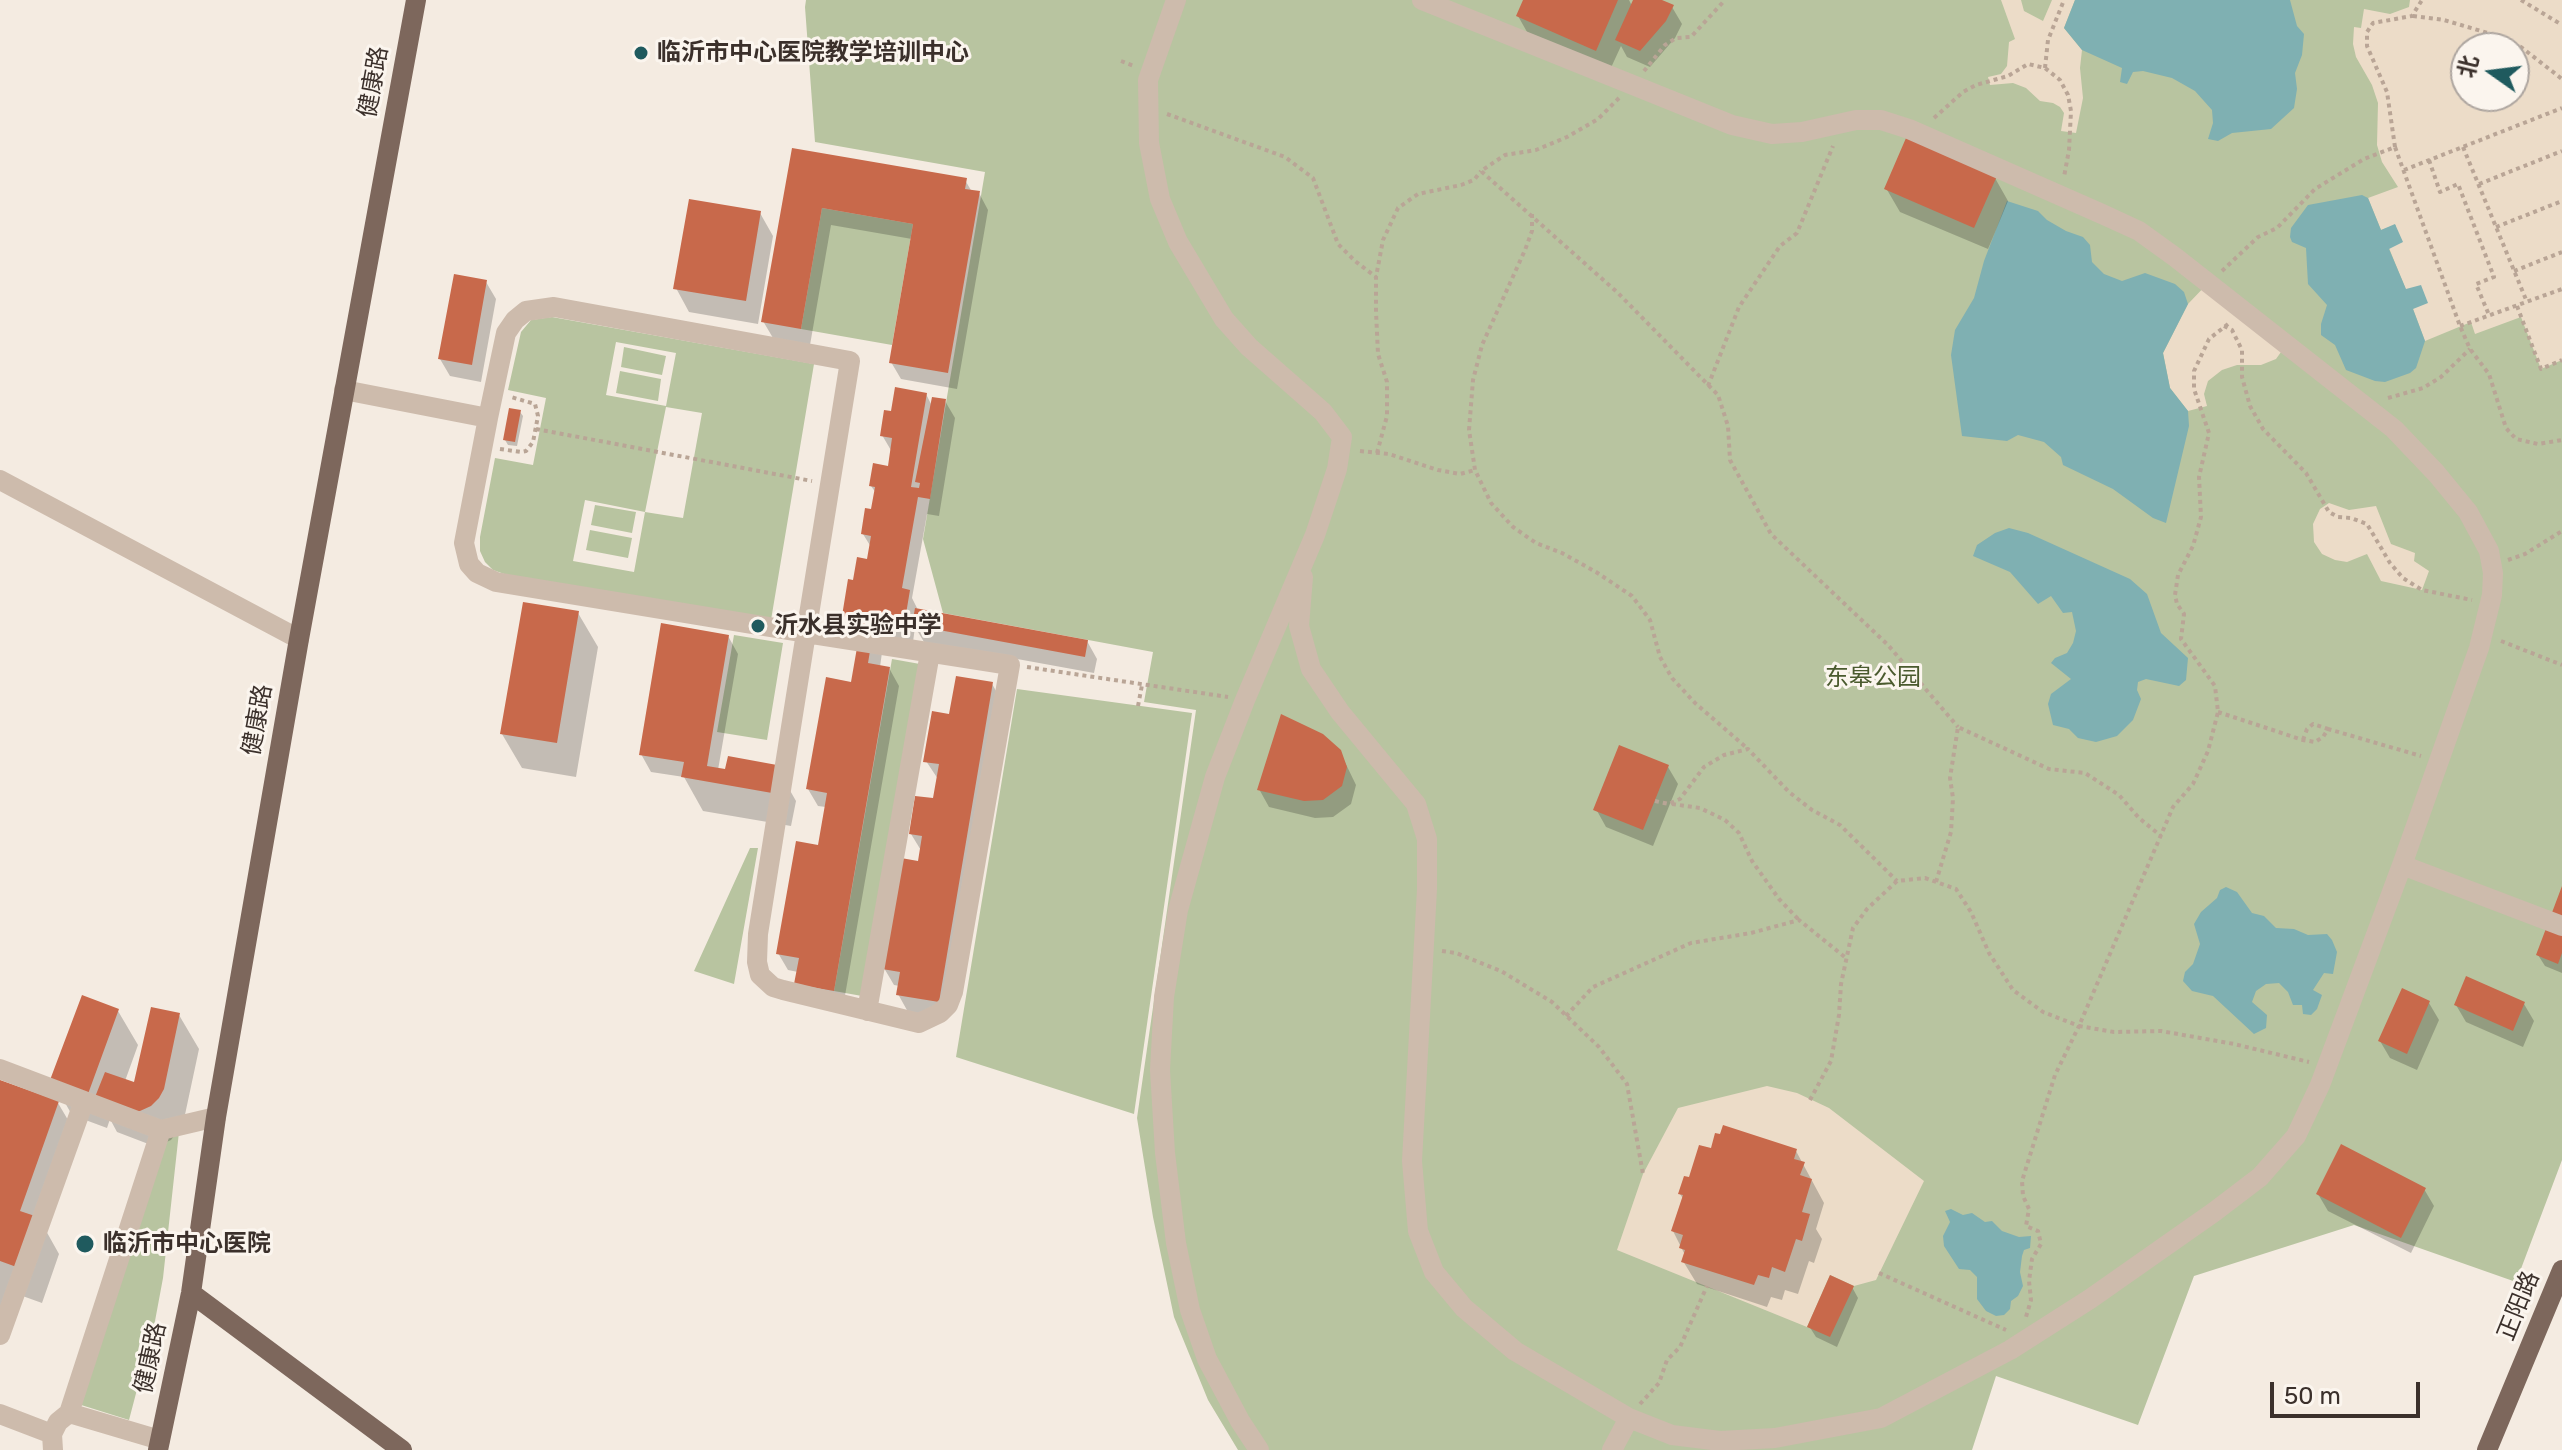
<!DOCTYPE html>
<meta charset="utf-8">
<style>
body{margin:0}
#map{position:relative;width:2562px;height:1450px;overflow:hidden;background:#f4ebe1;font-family:Rubik,"Noto Sans SC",sans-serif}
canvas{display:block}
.north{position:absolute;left:2450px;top:32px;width:80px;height:80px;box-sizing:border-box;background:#fbf5ee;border:2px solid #aea6a0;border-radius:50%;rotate:284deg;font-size:22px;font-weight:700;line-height:32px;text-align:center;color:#3b302b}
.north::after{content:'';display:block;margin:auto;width:28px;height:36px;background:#1f5a5e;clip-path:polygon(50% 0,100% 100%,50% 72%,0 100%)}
.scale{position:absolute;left:2270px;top:1382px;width:150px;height:36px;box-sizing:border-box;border:4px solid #3b302b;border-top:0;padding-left:10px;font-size:24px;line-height:28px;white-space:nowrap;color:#3b302b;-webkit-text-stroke:6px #fbf5ee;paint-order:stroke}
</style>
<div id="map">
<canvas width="2562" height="1450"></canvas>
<div class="north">北</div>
<div class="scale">50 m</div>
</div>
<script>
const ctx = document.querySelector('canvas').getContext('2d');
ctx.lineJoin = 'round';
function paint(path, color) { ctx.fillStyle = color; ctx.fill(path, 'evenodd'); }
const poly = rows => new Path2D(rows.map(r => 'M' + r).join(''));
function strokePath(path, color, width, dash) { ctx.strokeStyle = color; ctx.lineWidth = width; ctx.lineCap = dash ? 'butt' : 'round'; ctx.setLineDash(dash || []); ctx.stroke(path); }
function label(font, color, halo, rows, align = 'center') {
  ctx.font = font + ' Rubik,"Noto Sans SC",sans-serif'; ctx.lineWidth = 6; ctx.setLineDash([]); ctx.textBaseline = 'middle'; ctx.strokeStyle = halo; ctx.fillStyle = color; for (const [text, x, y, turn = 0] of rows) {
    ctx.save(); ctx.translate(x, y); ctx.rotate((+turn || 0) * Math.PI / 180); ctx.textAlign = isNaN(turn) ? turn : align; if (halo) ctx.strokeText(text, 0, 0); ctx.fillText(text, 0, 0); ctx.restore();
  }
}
paint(poly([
 [806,0,2562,0,2562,1160,2516,1282,2354,1225,2194,1276,2138,1425,1996,1376,1972,1450,1238,1450,1208,1400,1174,1317,1153,1217,1137,1118,1196,710,1144,702,1153,652,943,613,923,539,985,172,815,142,805,7],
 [2466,48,2514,48,2514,96,2466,96],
 [822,208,913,224,892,345,801,329],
 [552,317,814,364,771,620,507,575,493,570,485,562,480,551,480,537,495,458,533,465,546,398,508,390,521,332,531,320],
 [616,342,676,353,666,406,606,395],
 [666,407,702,413,683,518,645,512],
 [585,500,645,512,634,572,573,561],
 [624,347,666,356,662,375,621,367],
 [620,371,661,379,658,401,616,393],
 [595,505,636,512,632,533,591,525],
 [590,530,632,538,628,558,586,550],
 [734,635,783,643,767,740,717,732],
 [892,659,920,664,862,996,834,991],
 [1017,689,1192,713,1134,1114,956,1057],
 [750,848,758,848,734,984,694,971],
 [179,1132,163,1278,155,1321,129,1420,78,1404,163,1136]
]), '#b8c4a0');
paint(poly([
 [2001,0,2021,0,2024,11,2043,21,2052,0,2075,0,2064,28,2082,50,2080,68,2083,98,2076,133,2061,131,2064,113,2060,107,2053,103,2040,101,2026,88,2013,83,1990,85,1988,77,2001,74,2007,66,2009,42,2015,39],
 [2410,0,2562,0,2562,360,2541,369,2521,317,2475,334,2471,322,2425,341,2413,309,2421,286,2406,290,2389,248,2396,225,2381,230,2368,198,2398,187,2382,162,2377,145,2378,103,2372,85,2356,57,2353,44,2354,27,2361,28,2364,9,2390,14,2409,7],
 [2466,48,2514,48,2514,96,2466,96],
 [2208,283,2286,345,2276,359,2261,365,2237,365,2222,370,2208,381,2204,394,2207,406,2188,411,2170,388,2163,353,2188,304],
 [2329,503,2349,510,2376,506,2391,544,2415,553,2414,561,2429,571,2422,590,2381,581,2367,554,2347,562,2335,560,2322,554,2314,542,2313,524,2320,509],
 [1767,1086,1797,1093,1829,1108,1924,1181,1876,1280,1854,1286,1830,1275,1807,1327,1617,1250,1643,1174,1678,1108]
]), '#ecdcc8');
paint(poly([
 [2075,0,2290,0,2297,26,2304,34,2302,55,2295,73,2297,89,2294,108,2271,129,2232,133,2218,141,2208,139,2213,123,2212,110,2195,91,2172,78,2143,71,2133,72,2127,84,2120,82,2122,68,2082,50,2064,28],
 [2362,195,2368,198,2381,230,2395,224,2403,242,2389,249,2406,289,2421,285,2428,303,2413,309,2425,341,2416,368,2410,373,2385,382,2375,381,2346,370,2335,345,2321,335,2321,324,2327,305,2308,284,2306,248,2292,242,2290,237,2291,228,2308,205],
 [2007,201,2038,211,2047,220,2066,231,2083,237,2090,245,2092,262,2104,274,2122,281,2145,273,2175,284,2184,292,2188,304,2163,353,2170,388,2188,411,2189,426,2166,523,2153,518,2113,489,2063,465,2061,457,2044,442,2018,435,2007,441,1962,436,1951,355,1955,330,1974,298,1984,261],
 [2009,528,2028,533,2130,579,2147,594,2161,633,2188,658,2186,680,2179,686,2146,679,2138,682,2137,690,2141,699,2133,720,2117,736,2096,742,2078,738,2069,729,2053,725,2048,704,2051,694,2071,679,2051,663,2055,658,2067,653,2073,643,2076,631,2072,612,2063,613,2051,596,2038,604,2010,572,1973,556,1977,545,1995,533],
 [2226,887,2237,892,2252,913,2264,916,2276,928,2294,929,2308,935,2327,934,2332,940,2337,952,2333,974,2324,973,2313,990,2322,995,2317,1009,2311,1015,2303,1014,2302,1005,2293,1005,2288,992,2279,983,2266,984,2256,991,2252,1002,2267,1015,2266,1028,2254,1034,2213,996,2192,991,2183,981,2185,972,2193,964,2200,944,2194,924,2201,912,2217,898,2220,890],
 [1951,1209,1963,1215,1972,1213,1985,1222,1992,1221,2002,1231,2019,1237,2031,1236,2030,1248,2024,1250,2022,1256,2020,1272,2023,1286,2018,1296,2011,1301,2010,1309,2004,1315,1996,1316,1986,1311,1977,1299,1977,1277,1970,1270,1959,1269,1944,1246,1943,1236,1950,1222,1945,1211]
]), '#7fb0b2');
paint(poly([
 [1525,0,1629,0,1632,6,1635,0,1657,0,1672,7,1682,24,1675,38,1650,67,1627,57,1621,46,1609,72,1531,39,1518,16],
 [793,150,965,180,972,192,979,193,988,210,957,389,901,379,891,362,912,239,831,225,810,345,773,338,763,321],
 [1995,178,2008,201,1988,249,1900,212,1886,188],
 [760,213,773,236,758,324,689,312,676,288],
 [486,282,496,299,481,382,450,376,440,359],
 [926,394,932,406,945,401,955,418,939,516,927,514,912,598,918,610,1087,641,1097,659,1094,673,924,642,915,627,913,642,884,638,880,667,889,668,899,686,843,1007,806,1000,798,972,788,970,778,953,819,847,826,807,818,806,808,789,853,684,861,634,854,633,844,615,855,582,869,561,871,547,863,534,873,511,876,493,871,486,889,468,892,452,882,435,893,413],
 [520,412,523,416,517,446,508,445,505,440],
 [578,613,598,647,576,777,522,768,502,734],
 [728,636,738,654,718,770,776,766,796,801,791,826,703,811,684,777,651,772,641,754],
 [992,684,1002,701,948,1018,908,1012,898,994,900,986,894,985,884,968,920,863,922,852,911,834,934,801,938,779,926,761,951,717],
 [1340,752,1356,785,1351,804,1333,817,1315,818,1269,807,1259,789],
 [1668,767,1678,784,1653,846,1606,827,1596,809],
 [2562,891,2562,973,2545,966,2538,955],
 [2429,1003,2439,1020,2417,1070,2390,1058,2380,1041],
 [2524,1004,2534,1021,2523,1047,2466,1022,2456,1005],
 [118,1011,138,1045,125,1081,135,1085,179,1015,199,1049,183,1124,171,1140,160,1145,151,1145,117,1132,110,1119,107,1128,72,1115,52,1080],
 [0,1082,58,1103,78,1137,45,1229,59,1254,42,1303,17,1294,0,1341],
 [1712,1151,1796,1151,1824,1203,1816,1229,1822,1239,1814,1263,1809,1261,1798,1294,1785,1290,1782,1300,1771,1297,1767,1307,1697,1284,1683,1261,1685,1255,1673,1231,1684,1200,1680,1194],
 [2424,1189,2434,1206,2411,1253,2328,1211,2318,1194],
 [1852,1287,1858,1298,1837,1347,1816,1337,1809,1326]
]), '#0003');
paint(poly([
 [1523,0,1618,0,1596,51,1516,16],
 [1633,0,1662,0,1674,5,1666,21,1640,51,1615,40],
 [1906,138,1997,176,1974,228,1884,189],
 [792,148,967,178,965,189,980,191,948,373,889,363,913,224,822,208,801,329,761,322],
 [689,199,761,211,746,301,673,289],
 [454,274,487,280,472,365,438,359],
 [895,387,927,393,911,487,919,488,920,483,915,482,932,397,946,399,930,499,918,497,902,588,910,590,904,626,875,621,868,663,890,667,834,991,794,984,799,958,776,954,796,841,818,845,827,793,806,789,826,677,851,682,862,619,842,616,848,579,853,580,857,557,867,559,871,536,861,534,865,508,871,509,875,487,869,486,873,463,888,466,892,438,880,436,884,410,891,411],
 [509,408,521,410,515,442,503,440],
 [523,602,579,611,557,743,500,734],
 [915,608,1088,640,1085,657,912,625],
 [661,623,729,635,707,766,725,769,728,756,777,765,772,793,681,777,684,762,639,755],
 [956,676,993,682,939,1002,896,995,900,972,882,969,901,858,918,861,922,836,909,834,915,796,933,798,939,764,923,762,932,711,949,714],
 [1281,714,1323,734,1341,750,1347,767,1342,786,1323,800,1304,801,1257,790],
 [1619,745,1669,765,1643,830,1593,810],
 [2562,886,2562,953,2558,964,2536,955],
 [2466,976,2525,1002,2513,1031,2454,1005],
 [2402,988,2430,1001,2407,1054,2378,1041],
 [82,995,119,1009,88,1094,50,1080],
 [151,1007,180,1013,164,1089,159,1098,151,1106,140,1111,130,1111,95,1097,105,1072,134,1082],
 [0,1080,59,1101,20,1211,41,1218,22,1269,0,1261],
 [1723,1125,1797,1149,1794,1159,1805,1162,1800,1175,1812,1179,1802,1212,1810,1214,1802,1241,1796,1239,1785,1272,1772,1267,1769,1278,1758,1275,1754,1285,1681,1262,1685,1250,1679,1248,1683,1235,1671,1231,1683,1195,1678,1194,1684,1176,1689,1177,1699,1145,1711,1148,1715,1133,1720,1134],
 [2341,1144,2426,1188,2401,1238,2316,1194],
 [1830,1275,1854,1286,1830,1337,1807,1327]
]), '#c8694b');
strokePath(poly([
 [2521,0,2562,25],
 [2413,16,2444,20,2498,36,2521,47,2562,79],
 [1121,61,1134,66],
 [2045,68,2048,40,2064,0],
 [1644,71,1665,45,1676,38,1691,37,1725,0],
 [1619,98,1598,119,1567,137,1536,150,1505,155,1481,171,1618,293,1718,395,1728,426,1730,460,1771,534,1888,645,1958,727],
 [1167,114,1285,157,1313,178,1338,244,1355,261,1376,277],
 [1934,118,1963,92,1976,85,2008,76,2028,64,2045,68,2060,80,2068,95,2071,111,2069,150,2064,177],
 [2395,147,2387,92,2367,46,2367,32,2373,23,2412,16,2422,0],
 [2463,147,2527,302],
 [2429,160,2440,192,2458,184,2494,277,2476,284,2489,315],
 [2404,170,2562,108],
 [2479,184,2562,151],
 [1532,214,1532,231,1525,250,1482,345,1473,380,1469,430,1475,470,1491,503,1513,527,1536,543,1562,553,1596,572,1632,596,1650,620,1660,657,1672,678,1695,703,1748,749],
 [2496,227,2562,201],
 [2222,271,2258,237,2277,228,2315,189,2364,159,2395,147,2460,326,2470,349,2489,374,2506,428,2516,439,2538,444,2562,440],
 [2514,271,2562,252],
 [2517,306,2541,369,2562,360],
 [2228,324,2209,339,2194,371,2194,389,2209,433,2199,477,2201,517,2193,546,2178,575,2175,595,2177,604,2184,614,2181,639,2215,686,2218,712,2208,751,2193,784,2173,807,2079,1026,2114,1032,2161,1031,2234,1044,2309,1062],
 [2224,326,2232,330,2242,350,2242,377,2250,406,2263,429,2306,473,2329,512,2338,517,2351,518,2367,524,2390,563,2403,578,2422,590,2472,600],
 [2460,326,2562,289],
 [1708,386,1739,307,1780,246,1797,233,1833,146],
 [2388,398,2423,388,2441,377,2470,349],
 [536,429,812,481],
 [500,449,521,452,526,451,533,442,538,416,535,404,511,397],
 [1360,451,1389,454,1438,470,1460,474,1475,470],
 [1377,453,1387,416,1387,382,1378,354,1376,312,1376,277,1383,240,1398,208,1418,194,1461,185,1474,180,1481,171],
 [2508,560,2525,554,2562,531],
 [2501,641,2562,665],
 [1027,667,1228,697],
 [1138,706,1142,685],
 [2218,712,2303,740,2315,742,2323,737,2328,729,2421,756],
 [2303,740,2307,729,2313,724,2328,729],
 [1655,801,1669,804,1680,799,1704,767,1724,755,1748,749,1789,792,1812,810,1840,825,1897,881],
 [1672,804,1700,808,1725,820,1739,833,1752,861,1779,899,1799,920],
 [1936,882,1951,832,1953,798,1950,778,1958,727,2049,769,2085,773,2119,795,2139,818,2161,836],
 [1442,951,1456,953,1501,971,1552,1002,1599,1047,1627,1084,1643,1174],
 [1566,1016,1593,987,1691,943,1751,933,1799,920,1846,958],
 [1810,1100,1831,1061,1839,1015,1841,984,1853,928,1867,909,1897,881,1925,878,1956,889,1971,912,1989,953,2013,990,2043,1012,2079,1026,2055,1075,2022,1181,2023,1196,2029,1209,2026,1226,2038,1231,2041,1244,2032,1259,2029,1281,2031,1300,2026,1317],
 [1879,1273,2006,1330],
 [1640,1404,1659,1383,1667,1360,1680,1347,1707,1286]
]), '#b9a596', 4, [4, 4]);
strokePath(poly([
 [1176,0,1148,80,1149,143,1160,199,1178,242,1224,319,1249,347,1323,412,1342,437,1337,469,1315,535,1245,700,1215,777,1178,910,1164,997,1160,1070,1165,1153,1176,1243,1190,1310,1207,1359,1240,1421,1259,1450],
 [1422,0,1732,125,1772,134,1802,132,1856,120,1881,120,1909,129,2102,214,2139,231,2175,257,2394,429,2436,473,2468,512,2489,551,2493,573,2492,595,2479,648,2402,865,2562,926],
 [344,390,488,418,506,333,515,320,526,311,554,307,850,361,806,633,496,582,477,573,469,564,464,543,488,418],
 [0,480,299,639],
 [1303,577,1299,626,1311,669,1340,712,1416,804,1427,839,1427,889,1412,1161,1418,1231,1434,1272,1464,1308,1515,1351,1629,1418,1612,1450],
 [806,633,1010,665,953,992,948,1005,940,1013,919,1023,783,990,773,987,760,975,757,962,758,934,806,633],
 [867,1011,930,653],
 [0,1069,161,1130,69,1413],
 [161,1130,216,1117],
 [0,1335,84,1101],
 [0,1414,52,1434],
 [1629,1418,1672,1435,1720,1441,1775,1438,1881,1418,2010,1350,2090,1299,2214,1212,2260,1177,2296,1136,2320,1085,2402,865],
 [53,1450,52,1434,58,1422,69,1413,160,1440]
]), '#cdbbac', 20);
strokePath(poly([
 [191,1293,402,1450],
 [158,1450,191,1293,216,1117,299,639,416,0],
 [2487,1450,2562,1270]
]), '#7d675c', 20);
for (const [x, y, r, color] of [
 [641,53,8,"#1f5a5e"],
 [758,626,8,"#1f5a5e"],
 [85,1244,10,"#1f5a5e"]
]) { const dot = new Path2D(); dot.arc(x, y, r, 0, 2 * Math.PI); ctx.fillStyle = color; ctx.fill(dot); strokePath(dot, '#fbf5ee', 3); }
label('bold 24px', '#3b302b', '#fbf5ee', [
 ["临沂市中心医院教学培训中心",657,53],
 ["沂水县实验中学",774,626],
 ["临沂市中心医院",103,1244]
], 'left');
label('24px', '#3b302b', '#fbf5ee', [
 ["健康路",374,82,-80],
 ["健康路",258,720,-80],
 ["正阳路",2519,1306,-68],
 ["健康路",151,1358,-78]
]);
label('24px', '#4a5a2e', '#fbf5ee', [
 ["东皋公园",1873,678]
]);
</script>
